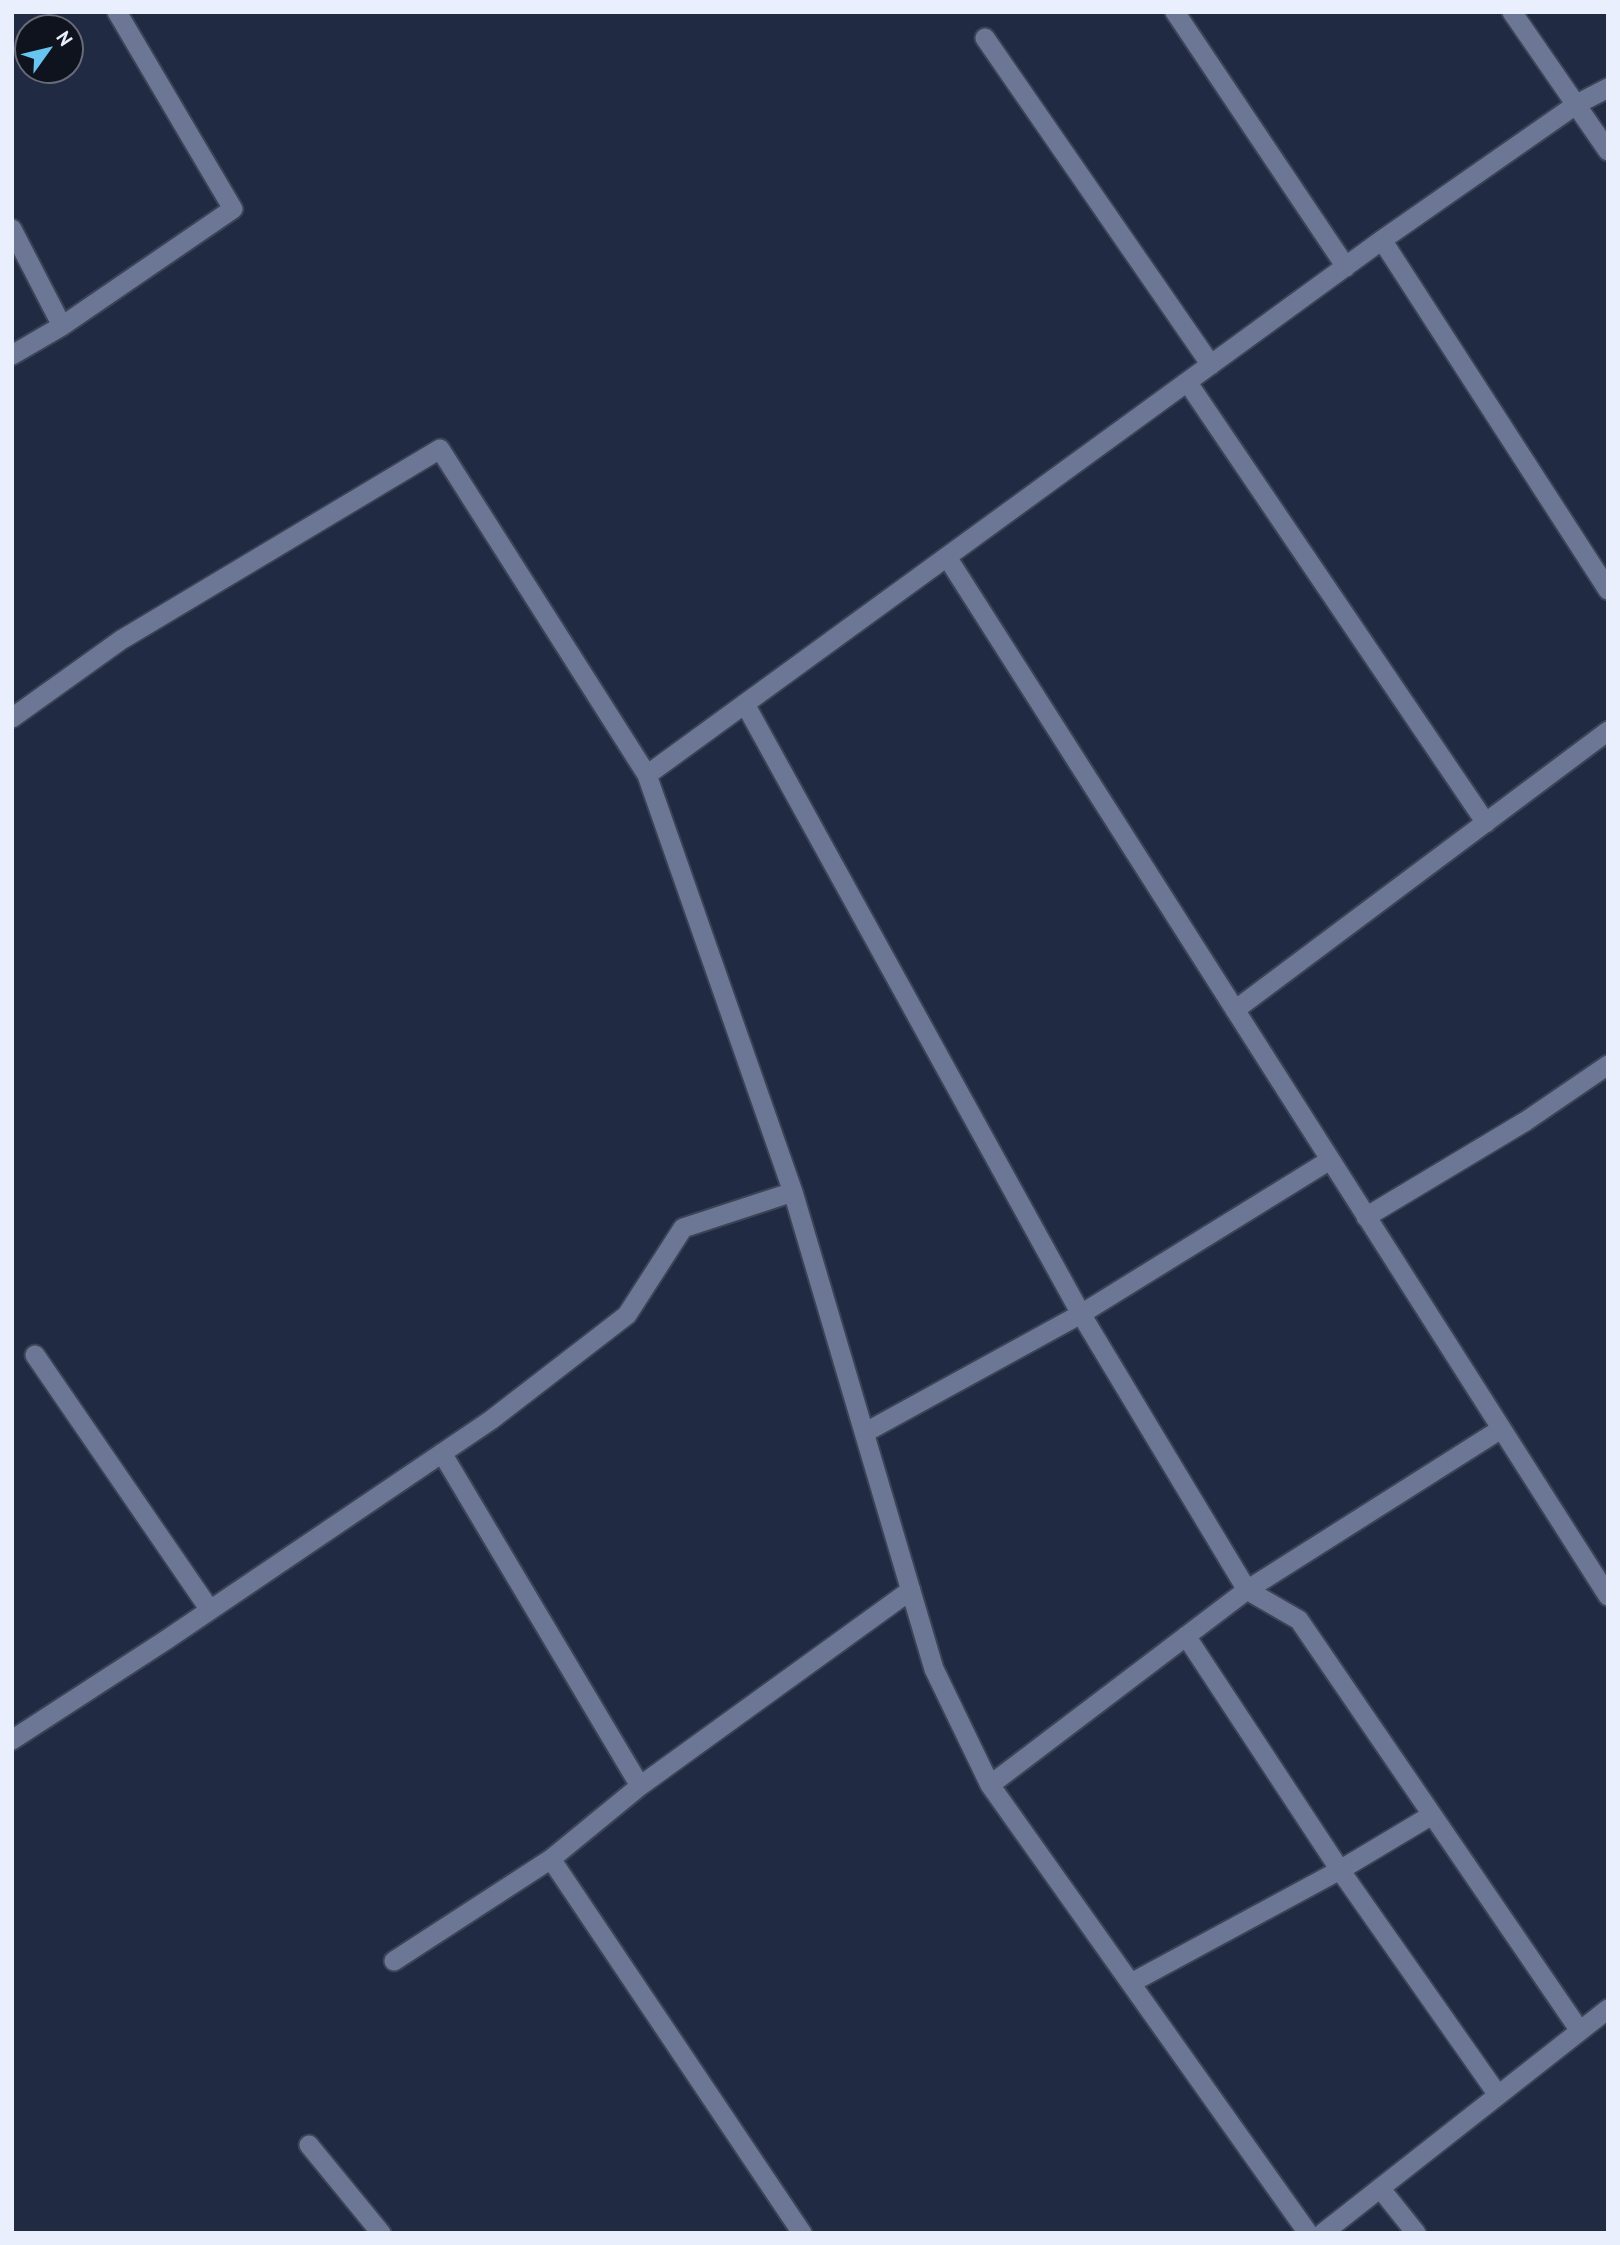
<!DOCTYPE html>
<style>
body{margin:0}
#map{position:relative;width:1620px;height:2245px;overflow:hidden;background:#212a43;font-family:"PT Sans",sans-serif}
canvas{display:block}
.frame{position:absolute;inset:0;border:14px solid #e9effc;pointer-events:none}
.north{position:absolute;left:14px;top:14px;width:70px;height:70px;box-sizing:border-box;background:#0f131e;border:2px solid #666b77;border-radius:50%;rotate:56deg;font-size:19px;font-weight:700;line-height:28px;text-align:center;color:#e9effc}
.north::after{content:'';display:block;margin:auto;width:24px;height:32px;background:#68c4f0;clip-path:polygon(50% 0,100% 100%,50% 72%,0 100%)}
</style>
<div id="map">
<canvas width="1620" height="2245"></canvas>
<div class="frame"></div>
<div class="north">N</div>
</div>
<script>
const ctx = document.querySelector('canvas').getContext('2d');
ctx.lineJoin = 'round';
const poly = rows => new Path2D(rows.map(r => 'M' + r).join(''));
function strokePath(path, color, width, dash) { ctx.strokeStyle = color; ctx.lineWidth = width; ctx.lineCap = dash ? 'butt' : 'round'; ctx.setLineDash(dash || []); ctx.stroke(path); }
const minor = poly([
 [1175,12,1346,267],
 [1512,12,1608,151],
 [985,38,1211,365],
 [12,229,62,326],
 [1382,240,1608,590],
 [12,355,62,326,233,209,117,12],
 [1188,383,1486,823],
 [947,557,1608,1596],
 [745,704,1081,1314,1247,1590,1299,1620,1580,2031],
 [12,718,121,640,440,449,647,775,793,1192,934,1669,990,1785,1308,2233],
 [647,775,1382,240,1577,104,1608,88],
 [1235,1010,1608,731],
 [1366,1217,1526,1121,1608,1065],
 [35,1355,210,1610],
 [866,1432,1081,1314,1330,1160],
 [442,1453,640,1786],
 [1186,1636,1340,1870,1498,2095],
 [12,1740,166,1640,491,1420,627,1315,683,1228,793,1192],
 [990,1785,1247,1590,1501,1429],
 [551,1859,802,2233],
 [394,1961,551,1859,640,1786,911,1590],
 [1131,1983,1340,1870,1432,1815],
 [309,2145,381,2233],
 [1380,2188,1416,2233],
 [1323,2233,1608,2009]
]);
strokePath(minor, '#3c4357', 23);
strokePath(minor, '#6c7795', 19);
</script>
